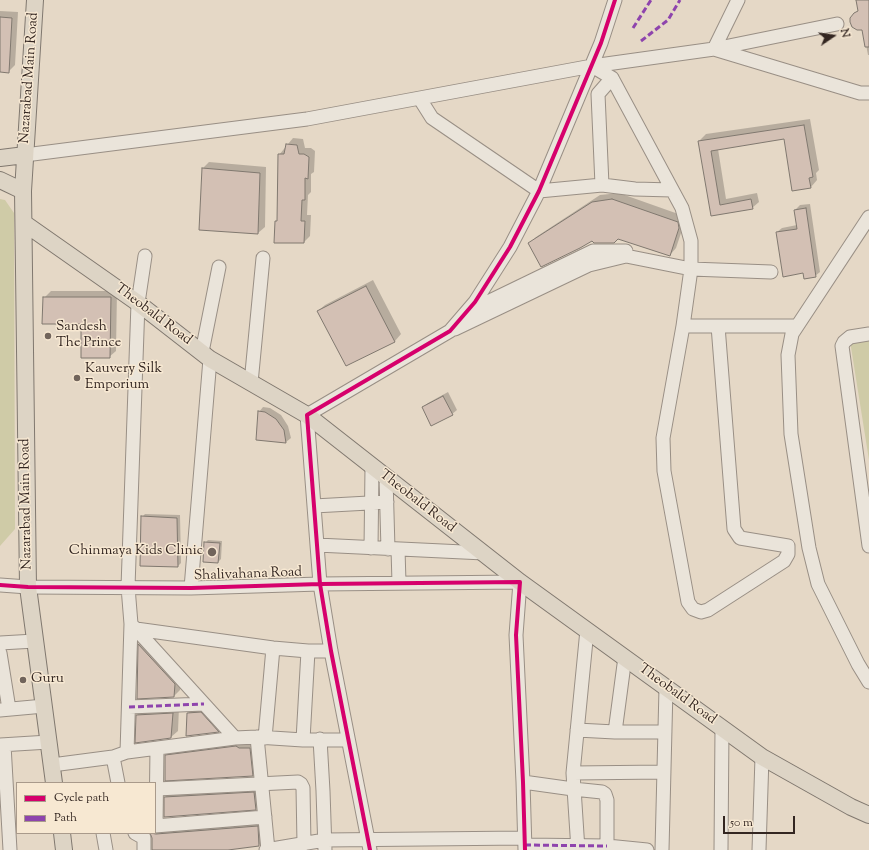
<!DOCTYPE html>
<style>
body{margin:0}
#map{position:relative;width:869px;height:850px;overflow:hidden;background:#e5d8c6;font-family:"Sorts Mill Goudy",serif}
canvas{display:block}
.legend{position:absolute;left:16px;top:782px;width:140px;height:52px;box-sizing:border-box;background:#f7e8d2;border:1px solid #a99a8b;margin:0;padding:5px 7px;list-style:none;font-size:12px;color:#332621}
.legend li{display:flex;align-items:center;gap:8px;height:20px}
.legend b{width:20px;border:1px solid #a99a8b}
.north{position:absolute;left:813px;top:16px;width:40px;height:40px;-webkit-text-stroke:3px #f7e8d2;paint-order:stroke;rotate:77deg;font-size:11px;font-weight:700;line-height:16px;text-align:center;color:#332621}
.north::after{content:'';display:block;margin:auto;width:14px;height:18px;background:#332621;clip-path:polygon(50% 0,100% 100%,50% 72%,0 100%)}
.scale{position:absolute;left:723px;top:816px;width:72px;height:18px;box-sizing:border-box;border:2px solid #332621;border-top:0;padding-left:5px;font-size:12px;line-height:14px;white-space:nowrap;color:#332621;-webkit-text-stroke:3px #f7e8d2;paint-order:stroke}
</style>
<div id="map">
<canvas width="869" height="850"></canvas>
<ul class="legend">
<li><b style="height:5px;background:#d6006c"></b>Cycle path</li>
<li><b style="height:5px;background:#8e44ad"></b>Path</li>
</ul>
<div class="north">N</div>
<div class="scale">50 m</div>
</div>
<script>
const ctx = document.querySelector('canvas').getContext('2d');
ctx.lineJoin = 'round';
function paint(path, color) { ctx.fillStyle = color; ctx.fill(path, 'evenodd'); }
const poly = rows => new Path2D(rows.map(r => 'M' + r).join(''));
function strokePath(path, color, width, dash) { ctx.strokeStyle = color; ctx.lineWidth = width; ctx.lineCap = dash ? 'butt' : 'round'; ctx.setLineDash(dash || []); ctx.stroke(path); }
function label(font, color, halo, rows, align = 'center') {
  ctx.font = font + ' "Sorts Mill Goudy",serif'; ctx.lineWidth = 3; ctx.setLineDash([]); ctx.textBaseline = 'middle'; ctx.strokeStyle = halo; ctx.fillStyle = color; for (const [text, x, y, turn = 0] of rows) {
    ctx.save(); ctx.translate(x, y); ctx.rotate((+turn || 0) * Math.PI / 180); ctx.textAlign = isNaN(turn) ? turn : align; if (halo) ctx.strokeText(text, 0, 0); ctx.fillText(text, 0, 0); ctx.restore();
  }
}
paint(poly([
 [0,199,5,200,14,213,15,529,0,546],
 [869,338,869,460,850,341]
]), '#cfcba7');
paint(poly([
 [857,0,869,0,869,55,868,55,863,29,855,13,859,10],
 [0,11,18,12,15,65,8,72,0,71],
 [810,119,819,170,816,173,817,180,811,187,785,138,718,149,726,199,757,193,759,202,752,208,712,215,699,141,706,134],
 [293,138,303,139,305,148,311,148,315,151,314,172,311,174,311,192,308,195,307,215,311,215,310,236,304,242,276,222,278,219,279,155],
 [209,162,266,167,265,227,258,233,200,229,203,168],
 [619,193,684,216,685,221,676,248,670,255,618,238,530,243,536,237,600,195],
 [810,204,820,272,815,276,804,272,777,232,782,228,797,225,795,210,800,205],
 [373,280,401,334,395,341,346,365,318,311,325,305],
 [51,291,117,291,116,351,109,357,82,323,44,298],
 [448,392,457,410,452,414,423,407,428,403],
 [263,407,270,408,281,415,288,426,291,438,286,442,257,439,259,412],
 [145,514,180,515,181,563,178,566,142,517],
 [208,540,222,541,221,559,218,562,205,543],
 [145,638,181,677,180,690,174,696,138,698,139,644],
 [179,707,178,731,171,737,137,715,144,709],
 [195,707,224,725,218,731,187,735,188,713],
 [256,742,259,769,252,775,166,756,172,749],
 [261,786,262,802,256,809,165,797,172,791],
 [264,820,266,838,259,845,223,850,153,850,153,838,151,833,155,833,155,825]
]), '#0003');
const building = poly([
 [856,0,869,0,869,47,865,47,862,30,857,30,852,27,850,22,850,18,854,13,858,11,856,0],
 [0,17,12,18,9,73,0,72,0,17],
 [804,125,813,177,809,178,811,188,792,191,784,139,711,151,720,205,751,199,753,209,711,216,698,141,804,125],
 [286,144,297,145,299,154,304,154,309,157,308,179,305,178,305,200,302,200,301,221,305,221,304,243,274,243,275,221,277,221,278,154,284,154,286,144],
 [202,168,260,173,258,234,199,230,202,168],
 [612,199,678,222,679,228,670,256,618,239,614,243,594,243,592,241,580,248,541,267,528,243,592,202,612,199],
 [806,208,816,277,804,279,803,273,783,277,776,232,797,229,794,210,806,208],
 [366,286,395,342,346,366,317,311,366,286],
 [43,297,111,297,110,358,81,358,81,324,42,324,43,297],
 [443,396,453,415,431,426,422,407,443,396],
 [258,411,265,412,276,419,284,430,286,443,256,440,258,411],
 [141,516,177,518,178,567,140,566,141,516],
 [204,542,220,543,218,563,203,562,204,542],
 [138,644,175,684,174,697,137,699,138,644],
 [201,712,219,732,186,736,187,713,201,712],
 [173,713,171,738,135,743,136,715,173,713],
 [236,746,239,748,250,748,253,776,165,781,165,755,236,746],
 [254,792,256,810,164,817,164,797,254,792],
 [258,826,259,846,228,850,152,850,152,838,150,833,156,834,258,826]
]);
paint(building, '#d3c0b4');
strokePath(building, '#80786f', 1);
const minor = poly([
 [738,0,714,49,837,24],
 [592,66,612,78,682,208,691,241,691,269,683,326,663,438,664,471,688,602,693,609,701,612,708,610,784,561,788,554,788,546,740,538,734,529,718,326],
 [420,99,432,118,539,191,602,185,635,189,672,190],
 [25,155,307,119,592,66,714,49,860,93,869,93],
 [602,185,598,94,612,78],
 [869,217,792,334,788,355,791,434,809,548,818,584,858,664,869,682],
 [469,311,593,251,626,251],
 [683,326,797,326],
 [455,329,589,265,626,256,691,269,771,272],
 [869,334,850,337,844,342,842,346,869,546],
 [202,352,219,267],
 [251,383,263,258],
 [386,478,388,549],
 [314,506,387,502],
 [317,545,484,553],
 [371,548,372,467],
 [398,549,399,583],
 [0,585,28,587,191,588,320,584,520,582,516,635,523,782,525,850],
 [191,588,210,359],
 [134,627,235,738],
 [136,629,273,648,308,651,331,651],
 [0,643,35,641],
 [0,653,9,709],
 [129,707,204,704],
 [0,710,44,706],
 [577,730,615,732,665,732],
 [615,732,625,657],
 [257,737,268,850],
 [265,738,273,648],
 [320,739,323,791,325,850],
 [303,740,308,651],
 [0,745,49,742],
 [4,745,10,850],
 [127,752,131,624,128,587,138,303,145,256],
 [113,757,118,783],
 [52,765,113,757,127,752,235,738,257,737,303,740,348,740],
 [573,773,664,772],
 [523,782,573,789,602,792,605,794,607,800,607,850],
 [157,789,298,782,301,784,303,788,304,844],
 [155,826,265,817],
 [156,826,157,748],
 [103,833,106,850],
 [135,833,144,838,144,850],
 [525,845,607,846,647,850],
 [266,850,325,840,524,838],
 [370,850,331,651,320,584,307,415,450,331,475,302,510,247,539,191,601,43,615,0],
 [578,850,573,773,587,630],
 [662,850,666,688],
 [721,850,722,728],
 [759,850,762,757]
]);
const major = poly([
 [35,0,23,191,28,587,54,783],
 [0,158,25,155],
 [0,180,23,191],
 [24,223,138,303,210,359,307,415,520,582,762,757,851,807,869,815],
 [62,833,64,850]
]);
strokePath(minor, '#998f85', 15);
strokePath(major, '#80786f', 18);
strokePath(minor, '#eae4da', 13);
strokePath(major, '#ddd4c5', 16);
strokePath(poly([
 [633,28,651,0],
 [641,41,668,20,680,0],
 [129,707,204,704],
 [525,845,607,846]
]), '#8e44ad', 3, [6, 3]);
strokePath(poly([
 [0,585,28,587,191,588,320,584,520,582,516,635,523,782,525,850],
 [370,850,331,651,320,584,307,415,450,331,475,302,510,247,539,191,601,43,615,0]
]), '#d6006c', 4);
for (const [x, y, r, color] of [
 [48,336,4,"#71645b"],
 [77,378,4,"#71645b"],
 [212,552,5,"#71645b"],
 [23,680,4,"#71645b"]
]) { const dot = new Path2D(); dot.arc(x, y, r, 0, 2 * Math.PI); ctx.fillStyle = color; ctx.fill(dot); strokePath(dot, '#f7e8d2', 1.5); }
label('14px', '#332621', '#f7e8d2', [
 ["Nazarabad Main Road",30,78,-86],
 ["Theobald Road",153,315,37],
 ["Theobald Road",417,502,38],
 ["Nazarabad Main Road",27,504,-91],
 ["Shalivahana Road",248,575,-2],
 ["Theobald Road",677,695,36]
]);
label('14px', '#332621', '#f7e8d2', [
 ["Sandesh",56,328],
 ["The Prince",56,344],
 ["Kauvery Silk",85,370],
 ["Emporium",85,386],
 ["Chinmaya Kids Clinic",203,552,"right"],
 ["Guru",31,680]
], 'left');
</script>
